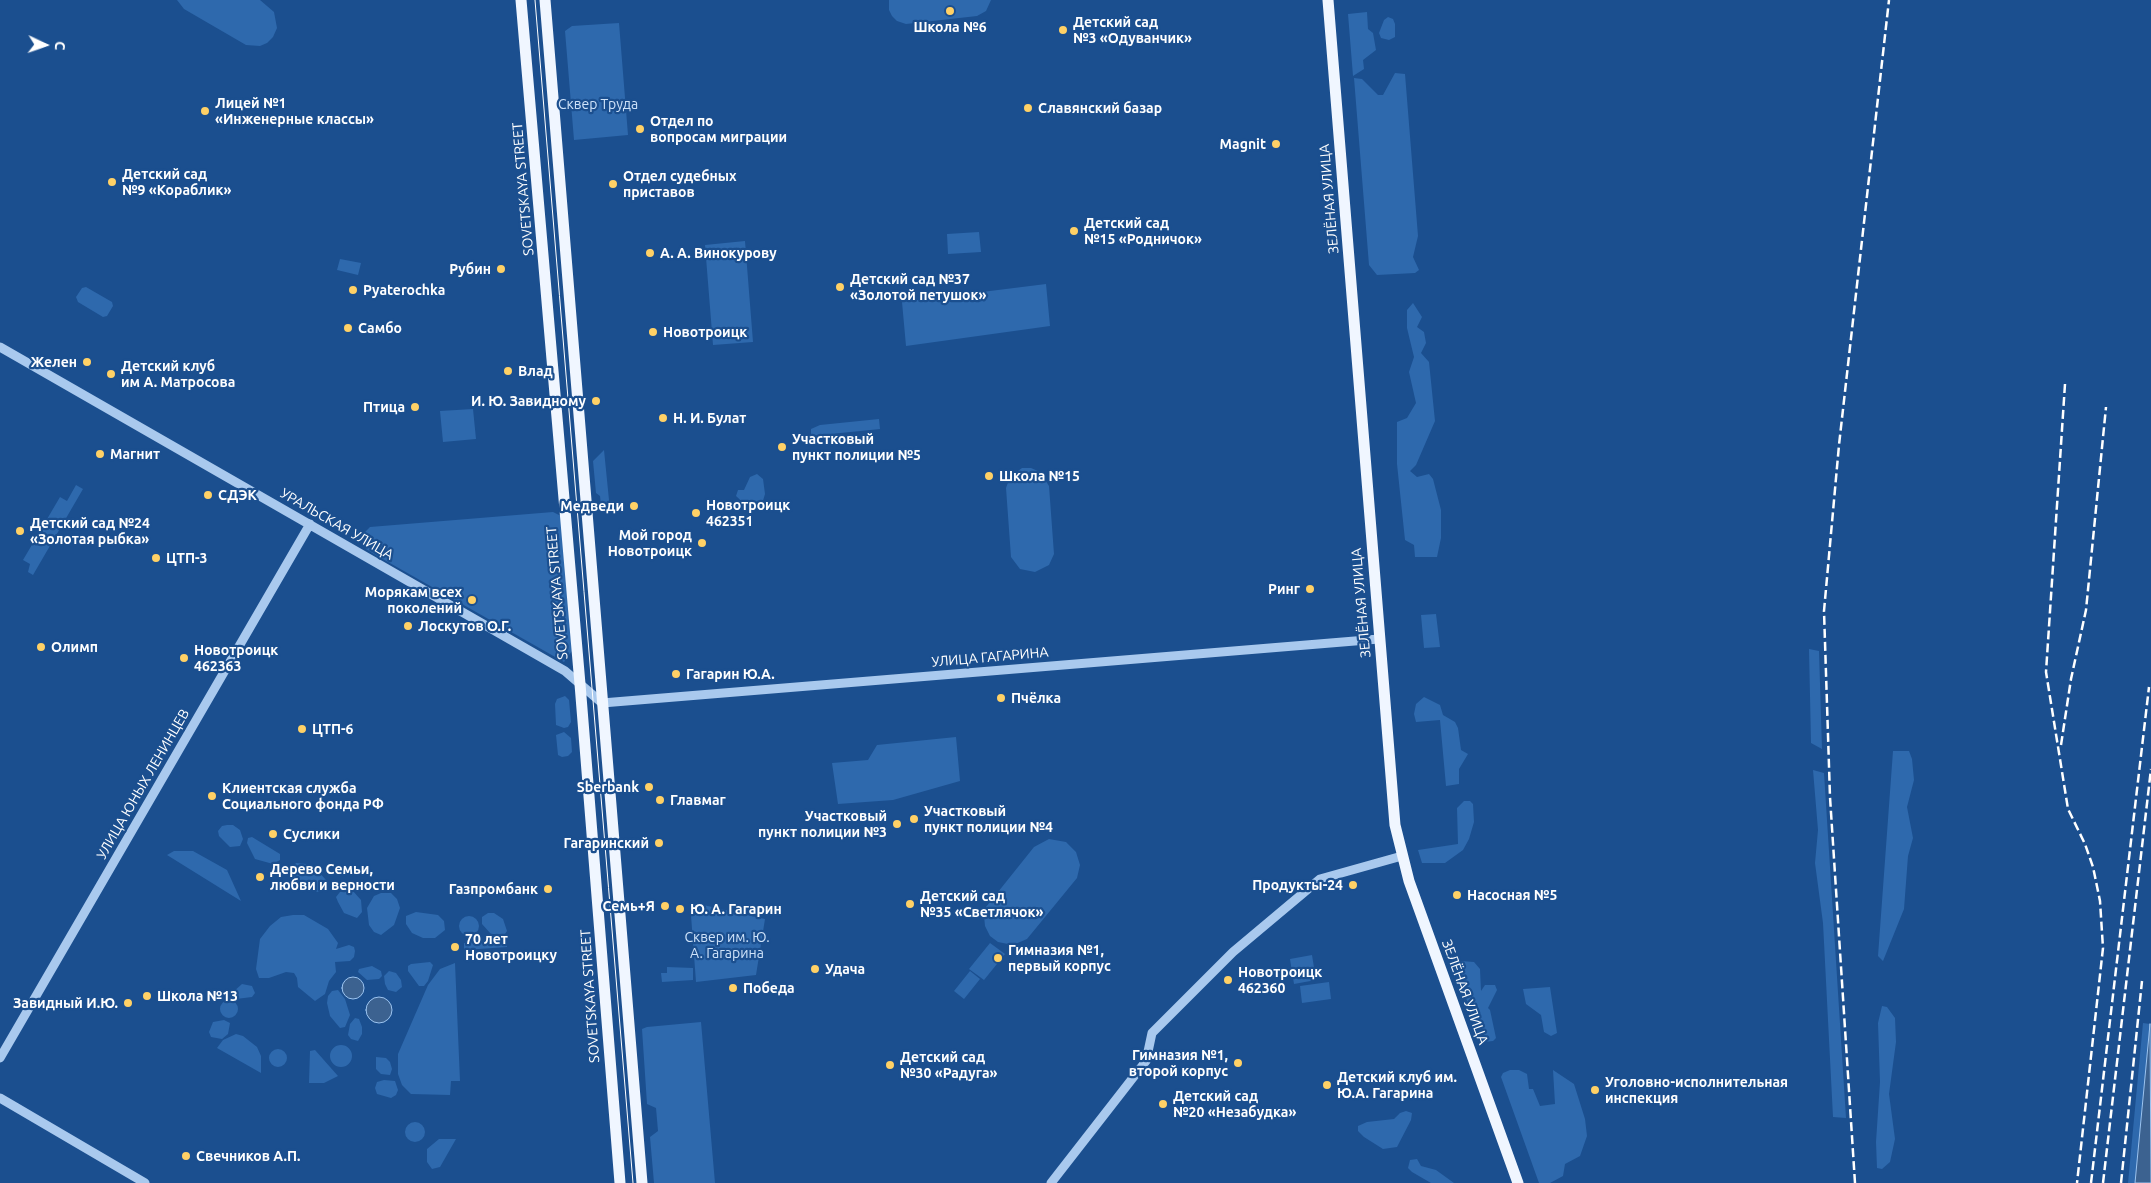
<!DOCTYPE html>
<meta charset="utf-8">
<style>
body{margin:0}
#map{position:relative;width:2151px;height:1183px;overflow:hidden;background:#1b4f8f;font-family:Ubuntu,sans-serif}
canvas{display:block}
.north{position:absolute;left:20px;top:20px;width:50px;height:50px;-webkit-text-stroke:4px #1b4f8f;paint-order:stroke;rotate:93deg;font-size:14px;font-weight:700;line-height:20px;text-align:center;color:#fff}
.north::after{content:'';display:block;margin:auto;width:18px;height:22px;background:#fff;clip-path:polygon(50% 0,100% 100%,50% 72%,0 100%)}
</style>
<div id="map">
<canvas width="2151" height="1183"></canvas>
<div class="north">С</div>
</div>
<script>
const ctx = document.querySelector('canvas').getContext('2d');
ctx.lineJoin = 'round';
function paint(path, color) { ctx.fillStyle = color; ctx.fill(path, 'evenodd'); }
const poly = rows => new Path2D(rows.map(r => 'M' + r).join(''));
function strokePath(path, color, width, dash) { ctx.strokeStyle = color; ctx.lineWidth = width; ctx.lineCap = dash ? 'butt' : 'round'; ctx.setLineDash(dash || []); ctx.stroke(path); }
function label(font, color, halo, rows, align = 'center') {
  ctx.font = font + ' Ubuntu,sans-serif'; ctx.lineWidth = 4.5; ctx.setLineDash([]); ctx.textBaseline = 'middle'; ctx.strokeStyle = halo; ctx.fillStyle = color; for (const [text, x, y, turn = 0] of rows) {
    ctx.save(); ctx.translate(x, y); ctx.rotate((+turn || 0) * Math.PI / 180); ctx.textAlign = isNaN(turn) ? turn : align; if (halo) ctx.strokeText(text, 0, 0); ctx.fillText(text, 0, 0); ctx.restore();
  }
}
paint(poly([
 [177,0,260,0,274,12,277,28,273,37,267,43,260,46,246,45,184,9],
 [889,0,991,0,986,11,977,16,906,24,897,21,892,16,889,10],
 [1367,12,1368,29,1373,33,1376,50,1363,60,1364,69,1353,76,1348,14],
 [1388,17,1393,19,1395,24,1395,37,1389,40,1381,38,1379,33,1384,20],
 [619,23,628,135,574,140,565,31,572,26],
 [1395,73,1405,74,1418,236,1413,257,1419,270,1415,273,1377,275,1369,265,1354,78,1362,79,1378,95,1383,95],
 [979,232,981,252,948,254,947,234],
 [745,241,753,342,713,345,705,245],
 [340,259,361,263,358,275,337,270],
 [1046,284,1050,326,906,346,902,302],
 [86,287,112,302,113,306,107,316,103,317,78,302,76,297,82,288],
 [1413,303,1422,317,1417,327,1424,332,1426,343,1421,353,1429,362,1435,421,1416,465,1410,471,1417,477,1429,474,1433,479,1441,510,1441,538,1437,557,1415,557,1414,545,1405,540,1397,464,1397,422,1407,418,1416,403,1409,372,1414,357,1407,328,1407,310],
 [473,409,476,439,443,442,440,411],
 [879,419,880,429,811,436,811,429,820,425],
 [604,450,610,510,605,511,599,507,601,505,600,496,596,493,593,461],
 [1022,468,1031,468,1040,472,1049,486,1054,554,1049,565,1035,572,1020,569,1011,557,1006,488,1010,477],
 [757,474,763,479,765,494,762,504,749,508,736,496,738,490,744,490,750,477],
 [76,485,83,489,33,575,28,572,30,564,23,560,60,497,67,501],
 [553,512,561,516,572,651,564,662,374,554,366,549,362,542,365,532,370,527],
 [1436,614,1440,647,1424,648,1421,615],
 [1809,649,1819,651,1822,749,1811,743],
 [565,696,569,700,571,722,568,727,564,728,556,725,555,704,557,699],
 [1424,697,1440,705,1443,715,1455,722,1458,728,1461,750,1468,754,1459,769,1459,784,1446,786,1440,720,1416,722,1414,714,1416,704],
 [564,732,571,738,572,752,568,756,562,757,558,755,556,735],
 [956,737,960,781,893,800,838,804,832,763,868,760,877,745],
 [1893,751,1909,751,1912,759,1914,780,1907,807,1913,838,1908,856,1904,909,1883,961,1878,956],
 [1813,770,1824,773,1846,1118,1833,1117,1823,923,1815,863,1818,830],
 [1464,801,1470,801,1473,804,1474,822,1469,839,1463,850,1445,863,1422,863,1418,850,1458,844,1457,808],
 [227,825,233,825,240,830,243,839,240,846,230,847,219,836,218,831,222,826],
 [252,837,280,854,280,860,273,864,255,859,247,843,248,838],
 [1049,839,1066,842,1076,852,1080,865,1077,878,1027,939,1013,945,998,942,990,936,985,926,984,916,986,907,1034,847],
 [174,851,193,851,227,870,241,901,167,855],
 [296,863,306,864,317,870,326,880,325,888,319,892,309,891,295,883,290,872],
 [346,889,352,890,361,900,362,912,357,918,344,913,338,902,336,897,340,892],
 [381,893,391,893,397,899,400,908,394,925,381,935,374,932,369,925,367,908,374,896],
 [690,902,765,919,756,975,696,982],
 [416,912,438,915,444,921,445,930,435,938,423,938,412,933,406,924,406,916],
 [488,913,494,913,503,919,507,931,505,934,491,934,482,924,482,917],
 [293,915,304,915,328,929,338,943,336,949,349,945,354,947,355,951,354,957,350,961,335,962,336,972,329,981,325,994,315,1001,298,987,297,978,294,973,286,972,269,978,259,978,256,969,260,939,270,926,281,917],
 '459 926a10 10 0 1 1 20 0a10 10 0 1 1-20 0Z',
 [506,940,507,947,464,950,464,943],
 [990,943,1005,954,984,980,969,969],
 [1312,955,1316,980,1294,984,1290,959],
 [1461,961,1474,962,1480,969,1481,991,1485,985,1495,985,1497,990,1488,1008,1490,1010,1496,1038,1493,1041,1483,1042,1484,1029,1476,1027,1476,1010,1469,1007,1457,970],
 [430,962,433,965,428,981,424,986,419,986,408,971,408,966,411,964],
 [455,963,460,1081,451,1081,450,1095,411,1094,402,1085,398,1074,398,1054,428,985,440,969],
 [372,966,381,971,382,976,379,979,367,980,358,972,359,969],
 [667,967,693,968,693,980,662,982,661,973,667,973],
 [389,971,396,973,401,980,402,987,396,992,388,990,385,984,384,976],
 [970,971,980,979,964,999,954,991],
 [1329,982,1331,999,1302,1003,1300,986],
 [242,984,252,986,255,993,252,997,236,999,233,997,233,992],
 [1550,987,1557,1033,1551,1036,1544,1032,1541,1015,1526,1004,1523,989],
 [338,990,345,999,350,1015,345,1027,340,1028,330,1016,327,1003,328,996,332,991],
 '220 1009a9 9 0 1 1 18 0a9 9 0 1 1-18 0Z',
 [1882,1006,1887,1007,1895,1018,1896,1042,1889,1094,1895,1139,1890,1162,1882,1169,1877,1168,1876,1142,1880,1082,1878,1023],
 [355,1018,359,1019,362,1027,362,1034,358,1041,351,1039,348,1035,350,1024],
 [224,1020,230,1023,228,1034,222,1039,211,1037,209,1032,213,1022],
 [701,1022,715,1183,654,1183,650,1137,658,1131,656,1108,647,1104,642,1029,647,1027],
 [2143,1023,2150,1024,2135,1183,2128,1183],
 [236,1034,243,1036,257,1047,261,1056,261,1073,217,1048,223,1040],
 '330 1056a11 11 0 1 1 22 0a11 11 0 1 1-22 0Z',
 '269 1058a9 9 0 1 1 18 0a9 9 0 1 1-18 0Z',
 [315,1050,338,1076,324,1083,309,1083,310,1051],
 [376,1057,386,1058,390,1062,392,1069,390,1075,381,1074,376,1069],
 [1510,1070,1519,1070,1527,1074,1529,1089,1533,1089,1540,1106,1555,1104,1553,1070,1574,1084,1585,1119,1587,1136,1580,1156,1565,1164,1563,1176,1550,1183,1539,1183,1501,1077,1503,1073],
 [384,1080,395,1081,398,1090,396,1095,391,1098,377,1094,375,1088,377,1082],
 [1406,1111,1412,1113,1411,1120,1397,1147,1383,1149,1364,1137,1358,1131,1358,1126,1367,1122,1394,1119,1400,1113],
 '405 1132a10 10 0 1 1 20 0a10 10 0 1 1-20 0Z',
 [439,1139,456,1139,440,1167,432,1169,427,1162,427,1149],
 [1417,1159,1421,1166,1436,1170,1454,1183,1431,1183,1412,1172,1408,1168,1410,1160]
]), '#2e69ad');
const water = poly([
 '342 988a11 11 0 1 1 22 0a11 11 0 1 1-22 0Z',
 '366 1010a13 13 0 1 1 26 0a13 13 0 1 1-26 0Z',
 [2150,1024,2151,1183,2135,1183,2150,1024]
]);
paint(water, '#3c6290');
strokePath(water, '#9cc4f0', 1);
strokePath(poly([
 [0,347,565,671,602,703,1379,639],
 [0,1058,310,524],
 [0,1098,145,1183],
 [1051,1183,1146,1061,1152,1033,1233,952,1320,879,1402,856]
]), '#a9c9ee', 9);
strokePath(poly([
 [521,0,580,684,620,1183],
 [545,0,642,1183],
 [1328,0,1395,825,1409,881,1518,1183]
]), '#f0f6ff', 11);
strokePath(poly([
 [535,0,633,1183]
]), '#fff', 1);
strokePath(poly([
 [2065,384,2046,672,2068,809,2085,844,2093,867,2100,901,2103,948,2077,1183],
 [2061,745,2071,679,2086,610,2106,407],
 [1855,1183,1830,797,1824,611,1839,445,1889,0],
 [2091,1183,2149,687],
 [2103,1183,2151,769],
 [2121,1183,2142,981]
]), '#fff', 2.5, [9, 4]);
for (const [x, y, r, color] of [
 [950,11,5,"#ffd166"],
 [1063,30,5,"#ffd166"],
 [1028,108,5,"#ffd166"],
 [205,111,5,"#ffd166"],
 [640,129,5,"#ffd166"],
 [1276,144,5,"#ffd166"],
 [112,182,5,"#ffd166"],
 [613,184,5,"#ffd166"],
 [1074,231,5,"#ffd166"],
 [650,253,5,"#ffd166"],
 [501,269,5,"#ffd166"],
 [840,287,5,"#ffd166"],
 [353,290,5,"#ffd166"],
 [348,328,5,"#ffd166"],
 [653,332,5,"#ffd166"],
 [87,362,5,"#ffd166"],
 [508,371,5,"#ffd166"],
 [111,374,5,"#ffd166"],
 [596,401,5,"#ffd166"],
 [415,407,5,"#ffd166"],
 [663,418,5,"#ffd166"],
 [782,447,5,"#ffd166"],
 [100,454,5,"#ffd166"],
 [989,476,5,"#ffd166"],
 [208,495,5,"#ffd166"],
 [634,506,5,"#ffd166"],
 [696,513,5,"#ffd166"],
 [20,531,5,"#ffd166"],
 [702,543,5,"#ffd166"],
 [156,558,5,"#ffd166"],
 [1310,589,5,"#ffd166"],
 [472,600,5,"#ffd166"],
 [408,626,5,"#ffd166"],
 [41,647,5,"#ffd166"],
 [184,658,5,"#ffd166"],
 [676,674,5,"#ffd166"],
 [1001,698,5,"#ffd166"],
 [302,729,5,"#ffd166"],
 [649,787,5,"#ffd166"],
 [212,796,5,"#ffd166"],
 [660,800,5,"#ffd166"],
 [914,819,5,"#ffd166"],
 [897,824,5,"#ffd166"],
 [273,834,5,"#ffd166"],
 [659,843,5,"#ffd166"],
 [260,877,5,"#ffd166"],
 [1353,885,5,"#ffd166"],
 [548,889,5,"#ffd166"],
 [1457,895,5,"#ffd166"],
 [910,904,5,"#ffd166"],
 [665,906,5,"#ffd166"],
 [680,909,5,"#ffd166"],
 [455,947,5,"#ffd166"],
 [998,958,5,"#ffd166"],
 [815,969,5,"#ffd166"],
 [1228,980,5,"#ffd166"],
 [733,988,5,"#ffd166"],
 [147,996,5,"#ffd166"],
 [128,1003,5,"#ffd166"],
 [1238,1063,5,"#ffd166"],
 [890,1065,5,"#ffd166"],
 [1327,1085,5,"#ffd166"],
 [1595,1090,5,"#ffd166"],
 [1163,1104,5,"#ffd166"],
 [186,1156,5,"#ffd166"]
]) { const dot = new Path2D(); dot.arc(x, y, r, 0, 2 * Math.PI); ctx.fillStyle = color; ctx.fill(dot); strokePath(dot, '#1b4f8f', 2); }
label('bold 14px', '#fff', '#1b4f8f', [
 ["Детский сад",1073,22],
 ["№3 «Одуванчик»",1073,38],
 ["Школа №6",950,27,"center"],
 ["Лицей №1",215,103],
 ["«Инженерные классы»",215,119],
 ["Славянский базар",1038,108],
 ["Отдел по",650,121],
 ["вопросам миграции",650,137],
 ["Magnit",1266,144,"right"],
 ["Детский сад",122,174],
 ["№9 «Кораблик»",122,190],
 ["Отдел судебных",623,176],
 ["приставов",623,192],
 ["Детский сад",1084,223],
 ["№15 «Родничок»",1084,239],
 ["А. А. Винокурову",660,253],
 ["Рубин",491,269,"right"],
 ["Детский сад №37",850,279],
 ["«Золотой петушок»",850,295],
 ["Pyaterochka",363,290],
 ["Самбо",358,328],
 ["Новотроицк",663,332],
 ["Желен",77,362,"right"],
 ["Детский клуб",121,366],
 ["им А. Матросова",121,382],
 ["Влад",518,371],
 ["И. Ю. Завидному",586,401,"right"],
 ["Птица",405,407,"right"],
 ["Н. И. Булат",673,418],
 ["Участковый",792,439],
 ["пункт полиции №5",792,455],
 ["Магнит",110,454],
 ["Школа №15",999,476],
 ["СДЭК",218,495],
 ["Новотроицк",706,505],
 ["462351",706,521],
 ["Медведи",624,506,"right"],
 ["Детский сад №24",30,523],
 ["«Золотая рыбка»",30,539],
 ["Мой город",692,535,"right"],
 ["Новотроицк",692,551,"right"],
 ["ЦТП-3",166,558],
 ["Ринг",1300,589,"right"],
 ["Морякам всех",462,592,"right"],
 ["поколений",462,608,"right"],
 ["Лоскутов О.Г.",418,626],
 ["Олимп",51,647],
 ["Новотроицк",194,650],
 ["462363",194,666],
 ["Гагарин Ю.А.",686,674],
 ["Пчёлка",1011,698],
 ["ЦТП-6",312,729],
 ["Sberbank",639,787,"right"],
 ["Клиентская служба",222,788],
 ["Социального фонда РФ",222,804],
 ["Главмаг",670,800],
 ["Участковый",924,811],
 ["пункт полиции №4",924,827],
 ["Участковый",887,816,"right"],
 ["пункт полиции №3",887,832,"right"],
 ["Суслики",283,834],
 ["Гагаринский",649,843,"right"],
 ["Дерево Семьи,",270,869],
 ["любви и верности",270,885],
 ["Продукты-24",1343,885,"right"],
 ["Газпромбанк",538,889,"right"],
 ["Насосная №5",1467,895],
 ["Детский сад",920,896],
 ["№35 «Светлячок»",920,912],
 ["Семь+Я",655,906,"right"],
 ["Ю. А. Гагарин",690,909],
 ["70 лет",465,939],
 ["Новотроицку",465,955],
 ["Гимназия №1,",1008,950],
 ["первый корпус",1008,966],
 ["Удача",825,969],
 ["Новотроицк",1238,972],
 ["462360",1238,988],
 ["Победа",743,988],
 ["Школа №13",157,996],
 ["Завидный И.Ю.",118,1003,"right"],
 ["Гимназия №1,",1228,1055,"right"],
 ["второй корпус",1228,1071,"right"],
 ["Детский сад",900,1057],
 ["№30 «Радуга»",900,1073],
 ["Детский клуб им.",1337,1077],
 ["Ю.А. Гагарина",1337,1093],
 ["Уголовно-исполнительная",1605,1082],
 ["инспекция",1605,1098],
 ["Детский сад",1173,1096],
 ["№20 «Незабудка»",1173,1112],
 ["Свечников А.П.",196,1156]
], 'left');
label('14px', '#cfe3fa', '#1b4f8f', [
 ["Сквер Труда",598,104],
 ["Сквер им. Ю.",727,937],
 ["А. Гагарина",727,953]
]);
label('14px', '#fff', '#1b4f8f', [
 ["SOVETSKAYA STREET",523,189,-95],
 ["ЗЕЛЁНАЯ УЛИЦА",1329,199,-95],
 ["УРАЛЬСКАЯ УЛИЦА",337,524,30],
 ["SOVETSKAYA STREET",557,593,-95],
 ["ЗЕЛЁНАЯ УЛИЦА",1361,603,-95],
 ["УЛИЦА ГАГАРИНА",990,657,-5],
 ["УЛИЦА ЮНЫХ ЛЕНИНЦЕВ",143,784,-60],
 ["ЗЕЛЁНАЯ УЛИЦА",1465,992,70],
 ["SOVETSKAYA STREET",590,996,-94]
]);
</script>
